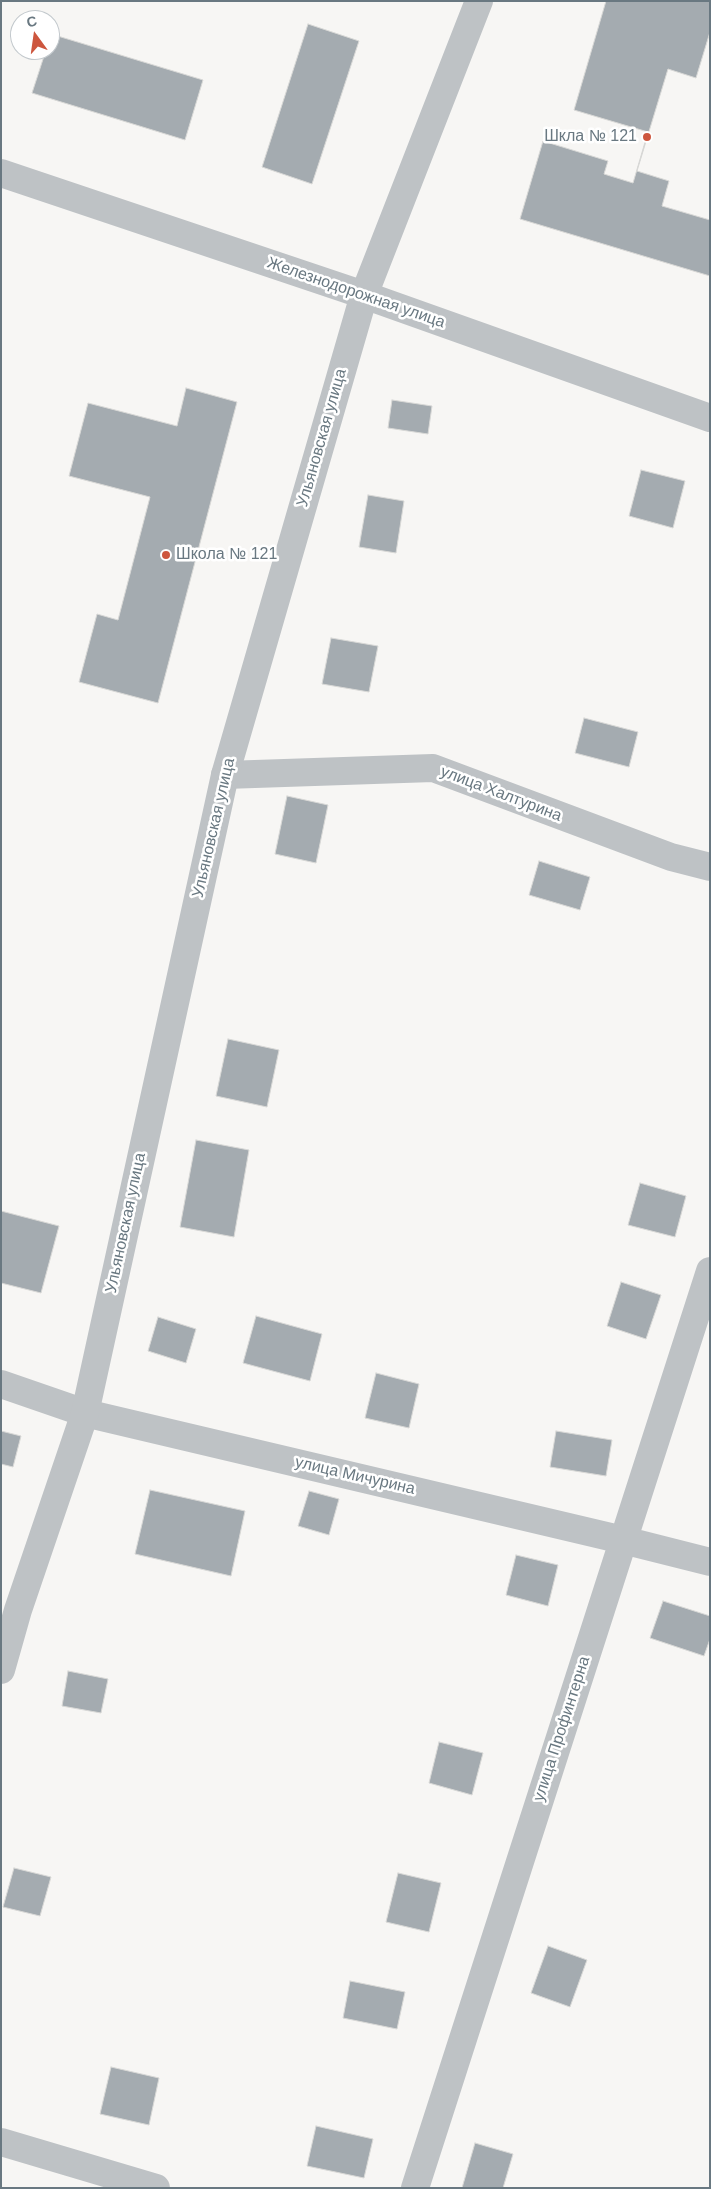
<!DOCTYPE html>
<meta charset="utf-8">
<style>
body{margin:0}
#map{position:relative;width:711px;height:2189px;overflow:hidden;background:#f7f6f4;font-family:Helvetica,sans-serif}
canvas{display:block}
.frame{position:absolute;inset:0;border:2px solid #697881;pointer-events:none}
.north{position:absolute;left:10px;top:10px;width:50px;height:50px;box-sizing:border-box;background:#fff;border:1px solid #c3c9cd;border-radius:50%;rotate:346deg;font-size:14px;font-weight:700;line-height:20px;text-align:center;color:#697881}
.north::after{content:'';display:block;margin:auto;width:18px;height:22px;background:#cd563e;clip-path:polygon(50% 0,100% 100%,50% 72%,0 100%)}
</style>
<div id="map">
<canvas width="711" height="2189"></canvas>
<div class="frame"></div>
<div class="north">С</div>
</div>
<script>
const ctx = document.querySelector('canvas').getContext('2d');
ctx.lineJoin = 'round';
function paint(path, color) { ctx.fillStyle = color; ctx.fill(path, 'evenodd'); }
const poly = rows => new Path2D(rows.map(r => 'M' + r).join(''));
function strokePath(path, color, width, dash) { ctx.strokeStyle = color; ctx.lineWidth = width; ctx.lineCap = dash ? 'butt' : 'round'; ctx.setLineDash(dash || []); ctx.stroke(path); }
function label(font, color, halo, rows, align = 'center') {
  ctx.font = font + ' Helvetica,sans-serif'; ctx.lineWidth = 5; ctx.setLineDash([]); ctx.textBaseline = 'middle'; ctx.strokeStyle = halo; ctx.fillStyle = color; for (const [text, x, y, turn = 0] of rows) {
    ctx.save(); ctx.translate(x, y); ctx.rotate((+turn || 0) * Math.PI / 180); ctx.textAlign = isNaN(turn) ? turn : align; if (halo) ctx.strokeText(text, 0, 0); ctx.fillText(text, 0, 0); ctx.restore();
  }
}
const building = poly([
 [606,1,710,1,710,32,696,78,668,69,637,171,669,181,662,206,710,220,710,276,520,219,543,141,608,161,604,174,633,183,648,132,574,110,606,1],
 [308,24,359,41,312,184,262,167,308,24],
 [51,34,203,80,185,140,32,93,46,50,50,50,51,34],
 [186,388,237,402,158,703,79,682,97,614,118,620,150,497,69,476,88,403,177,426,186,388],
 [392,400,432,406,428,434,388,428,392,400],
 [641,470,685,481,673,528,629,516,641,470],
 [368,495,404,501,396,553,359,547,368,495],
 [331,638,378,646,369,692,322,684,331,638],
 [584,718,638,732,629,767,575,753,584,718],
 [287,796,328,805,316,863,275,854,287,796],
 [539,861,590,877,580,910,529,895,539,861],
 [228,1039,279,1050,267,1107,216,1096,228,1039],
 [196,1140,249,1150,234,1237,180,1227,196,1140],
 [640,1183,686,1196,675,1237,628,1225,640,1183],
 [1,1211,59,1226,41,1293,1,1283,1,1211],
 [621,1282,661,1295,646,1339,607,1326,621,1282],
 [256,1316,322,1334,310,1381,243,1363,256,1316],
 [158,1317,196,1329,186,1363,148,1351,158,1317],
 [376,1373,419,1384,409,1428,365,1418,376,1373],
 [1,1431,21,1436,13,1467,1,1464,1,1431],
 [556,1431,612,1440,606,1476,550,1467,556,1431],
 [150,1490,245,1511,231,1576,135,1554,150,1490],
 [309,1491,339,1499,329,1535,298,1526,309,1491],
 [516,1555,558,1565,548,1606,506,1595,516,1555],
 [663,1601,710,1616,710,1639,704,1656,650,1638,663,1601],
 [68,1671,108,1679,101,1713,62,1706,68,1671],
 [439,1742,483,1753,472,1795,429,1783,439,1742],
 [14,1868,51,1877,40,1916,3,1907,14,1868],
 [398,1873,441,1883,429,1932,386,1922,398,1873],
 [548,1946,587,1960,570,2007,531,1993,548,1946],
 [350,1981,405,1992,397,2029,343,2018,350,1981],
 [111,2067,159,2078,149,2125,100,2114,111,2067],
 [316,2126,373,2139,364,2178,307,2166,316,2126],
 [475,2143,513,2154,503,2188,462,2188,475,2143]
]);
paint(building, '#a4abb0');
strokePath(building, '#d8d8d6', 1);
strokePath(poly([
 [225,775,433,768,671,857,710,867],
 [1,1384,85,1413,623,1540,710,1562],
 [1,2142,156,2188],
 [415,2188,710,1271]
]), '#bec2c5', 28);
strokePath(poly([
 [1,173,364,295,710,418],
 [1,1670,18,1610,85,1413,225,775,364,295,479,1]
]), '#bec2c5', 28);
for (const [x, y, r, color] of [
 [647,137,5,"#cd563e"],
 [166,555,5,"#cd563e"]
]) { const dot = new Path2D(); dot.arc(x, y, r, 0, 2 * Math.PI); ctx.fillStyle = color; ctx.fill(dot); strokePath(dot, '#fff', 2); }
label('16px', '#697881', '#fff', [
 ["Шкла № 121",637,137],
 ["Школа № 121",176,555,"left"]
], 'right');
label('16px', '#697881', '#fff', [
 ["Железнодорожная улица",356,293,19],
 ["Ульяновская улица",322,438,-74],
 ["улица Халтурина",501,794,21],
 ["Ульяновская улица",214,828,-77],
 ["Ульяновская улица",126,1223,-78],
 ["улица Мичурина",355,1476,13],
 ["улица Профинтерна",562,1729,-72]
]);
</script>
